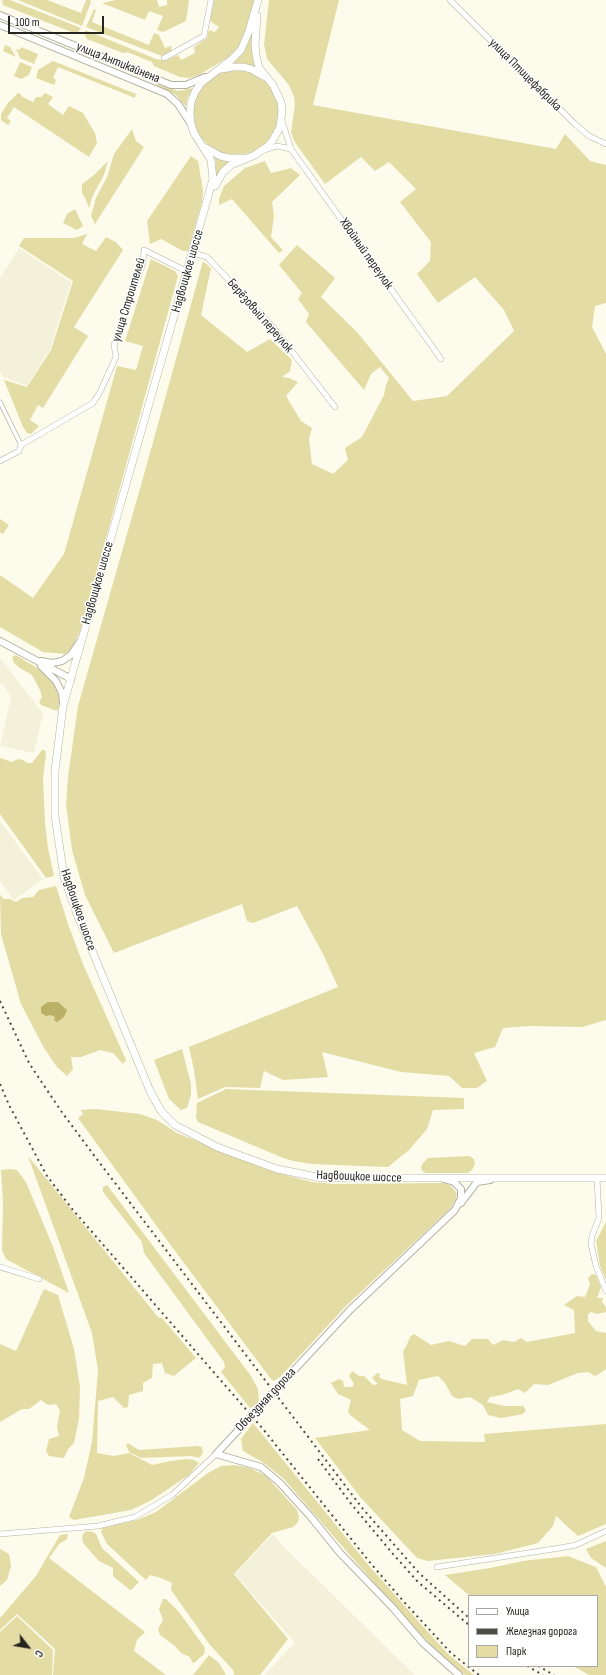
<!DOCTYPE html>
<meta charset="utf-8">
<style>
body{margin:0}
#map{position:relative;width:606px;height:1675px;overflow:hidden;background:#fdfbec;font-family:"Sofia Sans Condensed",sans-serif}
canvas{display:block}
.legend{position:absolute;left:468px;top:1595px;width:130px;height:72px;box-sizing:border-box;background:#fff;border:1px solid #a8a7a5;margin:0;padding:5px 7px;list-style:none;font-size:12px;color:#25241f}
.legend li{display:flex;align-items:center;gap:8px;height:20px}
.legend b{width:20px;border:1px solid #a8a7a5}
.north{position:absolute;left:8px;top:1627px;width:40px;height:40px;-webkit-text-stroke:3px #fff;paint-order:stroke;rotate:121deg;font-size:11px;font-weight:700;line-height:16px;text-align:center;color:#25241f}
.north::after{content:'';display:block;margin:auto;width:14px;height:18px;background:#25241f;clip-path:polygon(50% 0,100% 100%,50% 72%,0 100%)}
.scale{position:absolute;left:8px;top:16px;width:96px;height:18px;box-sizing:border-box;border:2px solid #25241f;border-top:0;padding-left:5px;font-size:12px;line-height:14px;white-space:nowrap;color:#25241f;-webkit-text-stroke:3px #fff;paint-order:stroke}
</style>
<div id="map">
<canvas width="606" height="1675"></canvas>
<ul class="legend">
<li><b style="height:5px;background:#fff"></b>Улица</li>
<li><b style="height:5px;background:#4d4c45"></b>Железная дорога</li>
<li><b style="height:11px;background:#e3dca5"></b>Парк</li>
</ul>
<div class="north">С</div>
<div class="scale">100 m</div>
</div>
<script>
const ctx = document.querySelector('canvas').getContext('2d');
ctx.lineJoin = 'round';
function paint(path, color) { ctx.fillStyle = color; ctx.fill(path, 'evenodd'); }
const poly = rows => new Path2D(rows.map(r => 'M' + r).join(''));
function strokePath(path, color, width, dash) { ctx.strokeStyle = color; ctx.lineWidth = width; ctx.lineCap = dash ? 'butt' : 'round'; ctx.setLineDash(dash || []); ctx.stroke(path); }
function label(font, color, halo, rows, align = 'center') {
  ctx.font = font + ' "Sofia Sans Condensed",sans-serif'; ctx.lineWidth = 3; ctx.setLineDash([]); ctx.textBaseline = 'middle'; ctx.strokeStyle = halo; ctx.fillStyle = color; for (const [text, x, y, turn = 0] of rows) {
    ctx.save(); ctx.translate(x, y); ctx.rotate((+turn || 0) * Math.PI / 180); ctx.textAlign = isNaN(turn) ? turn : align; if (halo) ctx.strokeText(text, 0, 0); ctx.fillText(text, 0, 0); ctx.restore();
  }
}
paint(poly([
 [19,248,71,282,50,349,27,386,3,377,0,371,0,278],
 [0,658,43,713,34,753,0,746,11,697,2,684,0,685],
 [0,821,43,879,14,900,0,881],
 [273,1534,285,1548,415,1675,264,1675,295,1643,235,1574]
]), '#f4f1da');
paint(poly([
 [2,0,10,0,81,28,77,33,74,33,3,5],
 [18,0,47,0,81,13,86,0,90,0,91,2,82,26],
 [116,0,157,0,159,7,167,5,167,0,189,0,186,21,163,32,157,30,163,16,149,11,145,20,102,3],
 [214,0,254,0,254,4,246,40,232,55,199,75,189,78,180,77,154,66,152,62,127,52,123,53,87,39,85,35,85,30,156,59,165,61,178,55,181,60,195,53,194,47,207,38,209,30,215,32,219,27,210,21],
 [269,0,339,0,313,105,556,149,565,134,590,161,606,165,606,303,595,306,592,327,606,354,606,1020,582,1027,529,1026,503,1028,495,1047,474,1053,487,1081,477,1088,462,1088,449,1076,401,1072,322,1052,328,1077,283,1080,264,1071,260,1088,225,1087,198,1099,194,1070,189,1047,338,987,323,954,297,906,253,923,247,921,242,904,114,953,85,895,72,850,66,804,68,777,78,706,145,471,203,261,211,268,201,315,247,352,270,339,292,360,290,371,282,377,289,378,298,382,286,396,301,421,312,428,309,439,312,464,333,474,348,460,345,448,362,437,384,395,386,385,389,378,380,367,371,374,364,390,306,322,309,314,298,299,302,293,279,265,297,245,335,278,321,297,357,332,413,401,447,396,514,331,504,310,475,277,438,303,417,274,430,261,431,242,400,202,416,189,389,162,375,171,361,157,325,184,294,141,291,132,295,105,294,97,289,85,267,59,264,44],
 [94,9,96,10,92,22,149,45,154,33,159,35,165,48,171,46,172,53,162,56,86,27],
 [254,16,252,49,253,59,258,70,227,65,237,57],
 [5,45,10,47,16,57,3,51],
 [21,47,38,54,34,64,20,58,16,49,20,50],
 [53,61,136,94,135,98,58,67,53,78,56,80,54,85,36,78,38,70],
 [20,62,32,67,29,75,21,79,14,76],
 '193 112a43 43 0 1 1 86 0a43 43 0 1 1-86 0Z',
 [157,84,178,91,193,88,187,99,186,107,176,95,156,85],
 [18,93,21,94,21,96,33,102,36,97,41,97,45,93,53,97,48,104,63,115,69,106,83,113,95,133,97,143,89,157,14,107,7,118,11,121,8,125,1,120,1,114,8,103],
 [132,129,136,141,144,147,95,224,91,216,96,198,107,177,114,154],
 [191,156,198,161,203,190,202,202,188,251,183,251,161,239,150,244,147,221],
 [215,157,231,161,216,177,216,168],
 [108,161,104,175,93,195,89,208,86,200,82,193,82,184,94,175],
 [265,161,271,173,291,168,300,175,272,202,274,216,271,237,283,250,279,253,232,199,219,205,219,199,224,186,245,168],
 [75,209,83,226,77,230,63,223,67,214],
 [87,234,82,244,96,251,106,237,116,242,123,250,74,327,88,336,43,408,38,405,30,420,39,426,31,434,27,433,23,427,4,380,27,387,51,350,73,281,19,246,24,238,74,238],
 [151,259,175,271,178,276,81,629,73,647,65,654,43,652,0,627,0,575,33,598,64,554,117,366,136,370,143,346,125,341],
 [0,519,9,525,3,534,0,532],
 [16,655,42,671,52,680,60,699,59,707,57,711,41,705,39,702,42,697,40,690,32,675,20,668,14,663,12,657],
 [42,750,45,750,46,754,43,778,45,823,48,848,54,876,46,878,0,814,0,758,12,762,18,759,23,760,27,763,32,763],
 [56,886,69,927,83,964,126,1060,123,1064,113,1053,100,1050,81,1057,71,1057,73,1069,67,1076,57,1067,44,1048,21,1004,1,934,0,895,4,899,10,899,16,902,22,898,33,897,39,890],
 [182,1049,191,1084,191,1095,187,1108,181,1110,169,1099,154,1060],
 [226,1089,464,1098,464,1109,433,1110,427,1129,409,1150,388,1167,312,1164,293,1161,283,1158,198,1122,196,1117,197,1103],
 [96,1109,140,1114,157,1120,177,1133,266,1169,289,1176,312,1182,335,1184,444,1183,451,1186,455,1191,457,1194,455,1201,451,1208,346,1306,280,1377,274,1381,271,1379,175,1251,78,1118,83,1114,81,1110],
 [28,1156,158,1317,162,1318,196,1358,174,1376,165,1373,162,1363,153,1364,152,1378,143,1383,143,1391,129,1395,128,1407,124,1408,113,1397,98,1401,97,1453,114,1456,129,1453,152,1465,170,1461,187,1459,194,1460,199,1463,189,1475,150,1501,131,1510,74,1520,69,1517,84,1478,92,1442,98,1370,92,1333],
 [469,1156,474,1159,475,1164,472,1170,468,1173,426,1173,422,1171,421,1167,423,1163,428,1158],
 [10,1169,17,1170,26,1182,53,1247,69,1293,6,1259,2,1250,3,1202,1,1170],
 [107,1185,251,1376,258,1389,259,1402,257,1405,250,1408,221,1372,225,1367,224,1362,144,1253,142,1242,103,1192,103,1187],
 [606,1222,606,1280,600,1266,596,1241],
 [592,1274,596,1275,601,1287,597,1298,603,1298,602,1302,606,1307,606,1312,597,1314,591,1312,588,1314,588,1321,596,1331,606,1333,606,1369,602,1372,595,1376,588,1372,578,1373,548,1385,534,1384,525,1393,518,1389,502,1395,490,1397,487,1402,504,1406,523,1406,526,1410,523,1414,501,1418,488,1415,483,1405,470,1397,458,1399,452,1396,445,1383,438,1376,419,1380,413,1396,400,1399,402,1430,420,1441,485,1442,484,1434,606,1424,606,1524,578,1536,556,1516,553,1526,538,1543,495,1554,428,1561,417,1558,361,1498,315,1438,370,1430,350,1415,348,1411,351,1400,338,1394,331,1383,339,1379,343,1381,344,1387,352,1387,354,1384,349,1376,352,1371,359,1376,364,1376,373,1385,378,1384,372,1378,377,1373,380,1374,379,1377,382,1379,407,1385,403,1351,406,1347,410,1337,414,1334,431,1345,449,1341,465,1346,472,1339,488,1339,493,1345,503,1340,514,1342,521,1338,527,1342,575,1333,574,1310,564,1305,577,1296,585,1297,590,1285,588,1278],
 [44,1289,58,1295,74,1349,80,1387,79,1419,74,1443,68,1449,64,1458,49,1456,46,1451,49,1439,59,1436,57,1427,60,1410,56,1404,48,1405,41,1400,29,1409,22,1409,0,1422,0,1344,16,1351],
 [253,1423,370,1567,419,1622,449,1655,474,1675,465,1675,446,1660,422,1636,361,1568,284,1479,264,1463,243,1451,241,1439],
 [128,1443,139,1450,197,1446,202,1447,203,1453,199,1458,191,1456,141,1458,129,1452,126,1445],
 [235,1465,250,1468,266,1476,297,1510,299,1517,298,1522,293,1527,272,1533,234,1574,288,1639,260,1675,234,1675,233,1670,210,1645,171,1590,172,1583,161,1578,150,1575,146,1580,107,1544,101,1532,102,1528,137,1520,156,1512,208,1473,221,1466],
 [86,1531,93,1532,96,1534,102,1548,139,1582,132,1589,130,1590,113,1576,113,1568,99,1561,83,1543,82,1539,83,1534],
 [68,1534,67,1539,59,1544,49,1558,145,1632,137,1640,134,1651,166,1675,53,1675,55,1649,17,1614,0,1630,0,1618,36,1576,60,1535],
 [606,1541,606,1568,591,1558,586,1549],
 [0,1549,9,1554,11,1566,7,1580,0,1586],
 [568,1556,596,1567,606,1587,606,1675,589,1675,573,1666,597,1666,597,1596,470,1596,445,1575,490,1568,523,1561],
 [163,1599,166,1599,179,1612,205,1648,204,1654,194,1663,192,1662,190,1657,181,1653,175,1646,160,1635,158,1629,163,1620,159,1609],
 [17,1616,53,1650,52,1675,0,1675,0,1632],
 [209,1655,219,1663,226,1675,193,1675]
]), '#e3dca5');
paint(poly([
 [48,1002,58,1002,67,1010,64,1017,57,1022,54,1020,55,1017,51,1015,46,1016,41,1013,41,1007]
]), '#bab066');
const pedestrian = poly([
 [0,402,21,445]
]);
const minor = poly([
 [450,0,575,124,589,136,606,144],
 [164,58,204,36,211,0],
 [282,121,291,149,441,359],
 [265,150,277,146,291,149],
 [193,253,207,257,273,327,335,407],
 [0,461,19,451,21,445,93,403,100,392,116,357,114,345,143,263,144,250,188,272],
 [597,1178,599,1218,592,1236,591,1244,596,1266,606,1291],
 [0,1267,39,1279],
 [0,1534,98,1526,135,1517,172,1495,216,1454],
 [437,1567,560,1548,576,1545,606,1531]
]);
const tertiary = poly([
 [0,15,171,85,186,85,205,77],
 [0,25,167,94,178,104,191,124],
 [0,641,71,679],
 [41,661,52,663,62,661,71,655,79,643],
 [41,666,56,681,62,693,63,703],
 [444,1179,454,1182,461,1189,461,1198,455,1210,350,1310,216,1454,261,1467,280,1483,310,1516,340,1553,393,1608,423,1643,459,1675],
 [461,1203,477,1182,490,1180]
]);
const secondary = poly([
 [258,0,249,31,241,50,231,60,201,83,195,92,191,102,190,113,191,124,194,133,211,160,213,179,63,706,55,771,55,816,64,877,77,914,150,1091,161,1111,175,1125,217,1147,277,1169,322,1178,606,1178],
 [222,69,233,67,243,67,251,69,263,76],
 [206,148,220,156,229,158,243,158],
 [215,186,223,172,231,165,255,155,268,146,273,140,280,127,282,111,281,102,273,85,259,68,256,55,255,44,257,16]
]);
strokePath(pedestrian, '#b4b2a4', 5);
strokePath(minor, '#b4b2a4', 6);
strokePath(tertiary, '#b4b2a4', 8);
strokePath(secondary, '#b4b2a4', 8);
strokePath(pedestrian, '#fff', 3.5);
strokePath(minor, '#fff', 5);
strokePath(tertiary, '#fff', 6);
strokePath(secondary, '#fff', 7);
strokePath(poly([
 [0,1001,29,1063,61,1111,93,1154,363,1509,419,1573,469,1618],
 [0,1084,9,1105,47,1176,73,1210,263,1429,372,1565,405,1603,451,1653,479,1675],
 [318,1459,352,1505,393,1554,418,1582,469,1625],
 [527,1666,543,1675],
 [538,1666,554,1675]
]), '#4d4c45', 2, [2, 4]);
label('13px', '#25241f', '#fff', [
 ["улица Антикайнена",118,63,22],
 ["улица Птицефабрика",525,75,45],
 ["Хвойный переулок",366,254,55],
 ["Надвоицкое шоссе",188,271,-74],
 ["улица Строителей",129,300,-73],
 ["Берёзовый переулок",260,316,49],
 ["Надвоицкое шоссе",98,583,-74],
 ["Надвоицкое шоссе",78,910,71],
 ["Надвоицкое шоссе",359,1177,2],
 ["Объездная дорога",266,1400,-47]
]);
</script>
